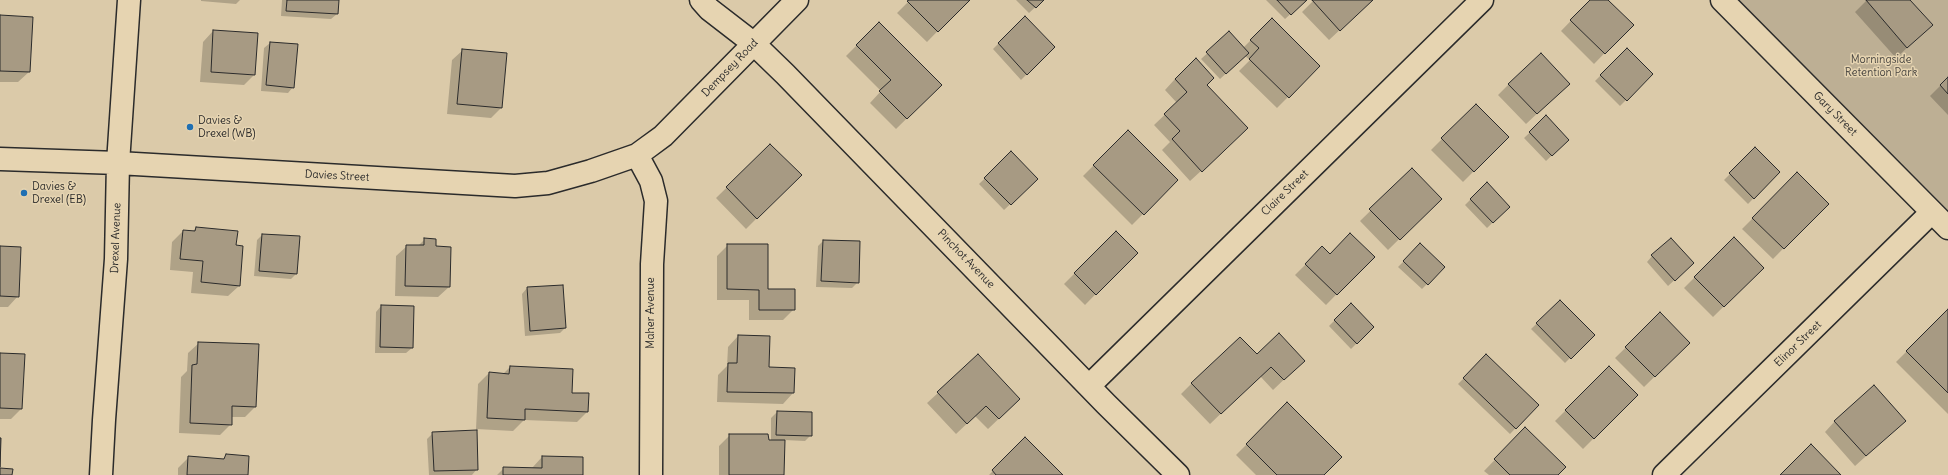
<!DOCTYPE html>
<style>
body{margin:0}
canvas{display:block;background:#dbcaa9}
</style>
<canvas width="1948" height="475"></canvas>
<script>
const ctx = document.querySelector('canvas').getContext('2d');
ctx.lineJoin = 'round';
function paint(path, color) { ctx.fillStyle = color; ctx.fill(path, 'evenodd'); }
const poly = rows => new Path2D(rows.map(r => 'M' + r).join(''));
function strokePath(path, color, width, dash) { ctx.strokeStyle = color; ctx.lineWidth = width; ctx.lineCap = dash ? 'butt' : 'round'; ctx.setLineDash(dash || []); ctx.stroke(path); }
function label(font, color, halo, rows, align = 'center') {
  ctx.font = font + ' Delius,sans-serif'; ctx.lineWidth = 3; ctx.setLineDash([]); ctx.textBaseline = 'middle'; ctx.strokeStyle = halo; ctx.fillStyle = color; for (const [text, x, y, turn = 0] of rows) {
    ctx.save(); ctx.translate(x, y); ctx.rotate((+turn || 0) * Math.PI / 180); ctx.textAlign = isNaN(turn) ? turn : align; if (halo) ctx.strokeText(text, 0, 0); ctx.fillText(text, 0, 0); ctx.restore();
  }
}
paint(poly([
 [1722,0,1948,0,1948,228]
]), '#bdaf94');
paint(poly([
 [201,0,240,0,236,4,201,1],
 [282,0,338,0,337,14,331,19,281,16],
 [910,0,968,0,927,42,897,13],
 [1016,0,1043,0,1029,13],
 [1266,0,1306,0,1285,19],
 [1314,0,1372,0,1329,40,1302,12],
 [1591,0,1607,0,1632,25,1594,64,1561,31],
 [1867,0,1909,0,1932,25,1896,58,1855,12],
 [0,16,29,72,18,82,0,82],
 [1025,17,1054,47,1021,80,993,49],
 [1272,19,1319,66,1277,108,1239,71,1250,60,1245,56,1220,79,1201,59,1229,33,1243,48],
 [879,23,941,85,896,129,870,103,881,91,846,56],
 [213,31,254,75,244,85,200,82,203,42],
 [270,43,297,45,293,87,288,93,261,91,264,48],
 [1627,49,1652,74,1620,106,1595,81],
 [463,50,501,108,491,118,447,114,452,60],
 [1948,78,1948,115,1930,96],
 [1175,79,1206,85,1236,139,1190,181,1162,150,1170,142,1154,125,1177,103,1165,90],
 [1509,84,1558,94,1526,124,1498,95],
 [1476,105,1508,137,1463,182,1431,150],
 [1546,117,1568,140,1546,161,1524,138],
 [1128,131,1177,180,1132,225,1083,176],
 [770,145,800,175,746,229,716,198],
 [1755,149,1779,172,1748,204,1724,180],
 [1011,153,1037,179,1004,210,979,184],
 [1412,170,1440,199,1388,250,1360,221],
 [1797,174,1827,204,1773,259,1742,229],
 [1487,183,1509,207,1487,228,1465,205],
 [196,228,235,246,239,286,228,296,191,293,193,272,170,270,172,242,183,231,192,232],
 [1116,232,1136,253,1085,305,1064,284],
 [262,235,296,274,291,279,254,276,257,240],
 [1734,238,1763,268,1713,317,1684,288],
 [424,240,449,287,438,297,395,296,396,256,407,246,418,246],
 [823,241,858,282,852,288,816,287,818,246],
 [728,245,767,290,794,309,783,320,749,320,749,300,717,300,717,256],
 [1420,245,1444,267,1422,289,1398,267],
 [0,247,18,296,8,307,0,307],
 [1322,248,1330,255,1373,257,1326,305,1295,275],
 [1652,256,1693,263,1668,286,1647,262],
 [527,288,565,328,560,333,525,336,522,294],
 [1560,301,1593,335,1565,363,1531,329],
 [1351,304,1373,327,1351,349,1329,326],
 [381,306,412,348,406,353,375,353,376,312],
 [1948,310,1948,414,1896,362],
 [1660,314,1689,343,1644,387,1615,358],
 [738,336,793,393,783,404,717,402,718,375,727,366,728,347],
 [199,343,255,407,245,417,231,417,231,424,220,435,179,433,181,377,187,371,188,353],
 [0,354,21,409,11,419,0,419],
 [1257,356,1293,371,1273,390,1260,376,1210,424,1181,394,1192,383],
 [1486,356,1538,405,1510,434,1458,384],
 [510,367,571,394,587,412,577,422,524,420,513,431,476,429,478,384,489,373,503,374],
 [1609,367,1637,395,1583,449,1555,421],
 [938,393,1008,410,988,429,975,416,956,434,927,403],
 [1287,404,1323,475,1256,475,1236,455],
 [777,412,811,435,805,441,784,440,783,475,719,475,719,446,730,435,771,441,771,418],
 [1835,421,1894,431,1855,466,1825,432],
 [433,433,477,469,472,475,429,475,427,439],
 [1025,438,1061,475,989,475],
 [1515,439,1557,475,1489,475,1484,471],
 [226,456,247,475,178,475,178,468,189,457,222,460],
 [542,457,582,475,497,475,504,468,532,468]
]), '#0003');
const building = poly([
 [287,0,339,0,338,14,286,11,287,0],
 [909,0,970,0,938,32,907,1,909,0],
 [1027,0,1044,0,1036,8,1027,0],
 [1277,0,1307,0,1291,15,1277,0],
 [1312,0,1373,0,1340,31,1312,0],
 [1590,0,1608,0,1634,25,1605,54,1570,20,1590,0],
 [1866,0,1910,0,1933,25,1907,48,1866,0],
 [0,15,33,17,30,72,0,71,0,15],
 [1025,16,1055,47,1027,75,998,43,1025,16],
 [1272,18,1320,66,1289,98,1249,59,1259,48,1250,40,1272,18],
 [879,22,942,85,907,119,879,91,891,80,856,45,879,22],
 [213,30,258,33,255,75,211,72,213,30],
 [1229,31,1249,53,1226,74,1206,52,1229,31],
 [270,42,298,44,294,88,266,85,270,42],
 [1627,48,1653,74,1627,101,1600,75,1627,48],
 [462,49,507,53,502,108,457,104,462,49],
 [1541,53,1570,84,1537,114,1508,84,1541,53],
 [1196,58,1214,78,1207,85,1248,128,1202,172,1172,139,1180,131,1164,114,1187,92,1175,79,1196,58],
 [1948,77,1948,94,1940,85,1948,77],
 [1476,104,1509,137,1474,172,1441,138,1476,104],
 [1546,115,1569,140,1552,156,1529,132,1546,115],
 [1128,130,1178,180,1144,215,1093,165,1128,130],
 [770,144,802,175,757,219,726,187,770,144],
 [1755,147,1780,172,1754,199,1729,173,1755,147],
 [1011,151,1038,179,1011,205,984,178,1011,151],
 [1412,168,1442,199,1400,240,1369,209,1412,168],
 [1797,172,1829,204,1784,249,1752,218,1797,172],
 [1487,182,1510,207,1493,223,1470,199,1487,182],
 [196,227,238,231,236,245,243,246,240,286,201,282,203,261,180,259,183,230,195,231,196,227],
 [1116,231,1138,253,1096,295,1074,273,1116,231],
 [1350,233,1375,257,1337,295,1305,264,1322,246,1330,254,1350,233],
 [262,234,300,236,297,274,259,271,262,234],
 [1734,237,1764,268,1724,307,1694,277,1734,237],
 [424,238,436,239,436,246,451,247,450,287,405,286,406,245,424,245,424,238],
 [1671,238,1694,263,1675,281,1651,255,1671,238],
 [823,240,860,241,859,283,821,281,823,240],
 [1420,243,1445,267,1428,285,1403,261,1420,243],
 [727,244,768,244,768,289,795,289,795,310,759,310,759,290,727,289,727,244],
 [0,246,21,247,19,297,0,296,0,246],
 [563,285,566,328,530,331,527,287,563,285],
 [1560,300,1595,335,1571,359,1536,323,1560,300],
 [1351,303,1374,327,1357,344,1334,320,1351,303],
 [381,305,414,306,413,348,380,347,381,305],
 [1948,309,1948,393,1906,351,1948,309],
 [1660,312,1690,343,1655,377,1625,347,1660,312],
 [1279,333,1305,361,1284,380,1271,367,1221,414,1191,383,1240,337,1257,354,1279,333],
 [738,335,770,336,769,367,795,368,794,393,727,392,728,363,737,363,738,335],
 [198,342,259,344,256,407,232,406,232,425,190,423,192,365,197,364,198,342],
 [0,353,25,354,22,409,0,408,0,353],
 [978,354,1020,399,999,419,986,406,967,424,937,392,978,354],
 [1486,354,1539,405,1516,429,1463,378,1486,354],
 [510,366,573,369,572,393,589,393,588,412,525,409,525,420,487,418,489,372,509,374,510,366],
 [1609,366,1638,395,1594,439,1565,410,1609,366],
 [1874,385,1906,421,1866,456,1834,421,1874,385],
 [1287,402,1342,457,1324,475,1277,475,1246,444,1287,402],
 [777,411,812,412,812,436,776,435,777,411],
 [1525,427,1566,467,1558,475,1510,475,1494,459,1525,427],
 [477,430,478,470,434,471,432,432,477,430],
 [729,434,768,434,769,440,785,440,784,475,729,475,729,434],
 [1025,437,1063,475,996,475,992,470,1025,437],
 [0,438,1,438,0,467,0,438],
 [1811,444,1841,475,1780,475,1811,444],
 [226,454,249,456,248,475,187,475,188,456,224,459,226,454],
 [542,456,583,457,583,475,503,475,503,467,542,468,542,456],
 [0,468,13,469,12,475,0,475,0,468]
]);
paint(building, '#a79a83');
strokePath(building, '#2b2b2b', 1);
const street = poly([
 [701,0,709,9,753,43,785,74,1106,404,1178,475],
 [1722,0,1948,228],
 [637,155,651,181,656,201,652,264,651,475],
 [0,159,118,163,515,186,548,183,591,171,637,155,648,147,663,136,797,0],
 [1089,386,1482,0],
 [101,475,104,420,116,259,118,163,129,0],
 [1664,475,1932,212]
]);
strokePath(street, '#2b2b2b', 25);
strokePath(street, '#e6d4b1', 22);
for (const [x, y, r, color] of [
 [190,127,4,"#1f6fb2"],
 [24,193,4,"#1f6fb2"]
]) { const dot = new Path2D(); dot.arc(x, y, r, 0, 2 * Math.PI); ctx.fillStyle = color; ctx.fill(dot); strokePath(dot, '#e6d4b1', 1.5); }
label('11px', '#484540', '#e6d4b1', [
 ["Morningside",1881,60],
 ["Retention Park",1881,73]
]);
label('11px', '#2b2b2b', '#e6d4b1', [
 ["Dempsey Road",730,68,-46],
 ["Gary Street",1835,114,45],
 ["Davies Street",337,176,3],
 ["Claire Street",1285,193,-44],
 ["Drexel Avenue",116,238,-88],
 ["Pinchot Avenue",966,259,46],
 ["Maher Avenue",651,313,-90],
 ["Elinor Street",1798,344,-44]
]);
label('11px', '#2b2b2b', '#e6d4b1', [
 ["Davies &",198,121],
 ["Drexel (WB)",198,134],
 ["Davies &",32,187],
 ["Drexel (EB)",32,200]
], 'left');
</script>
